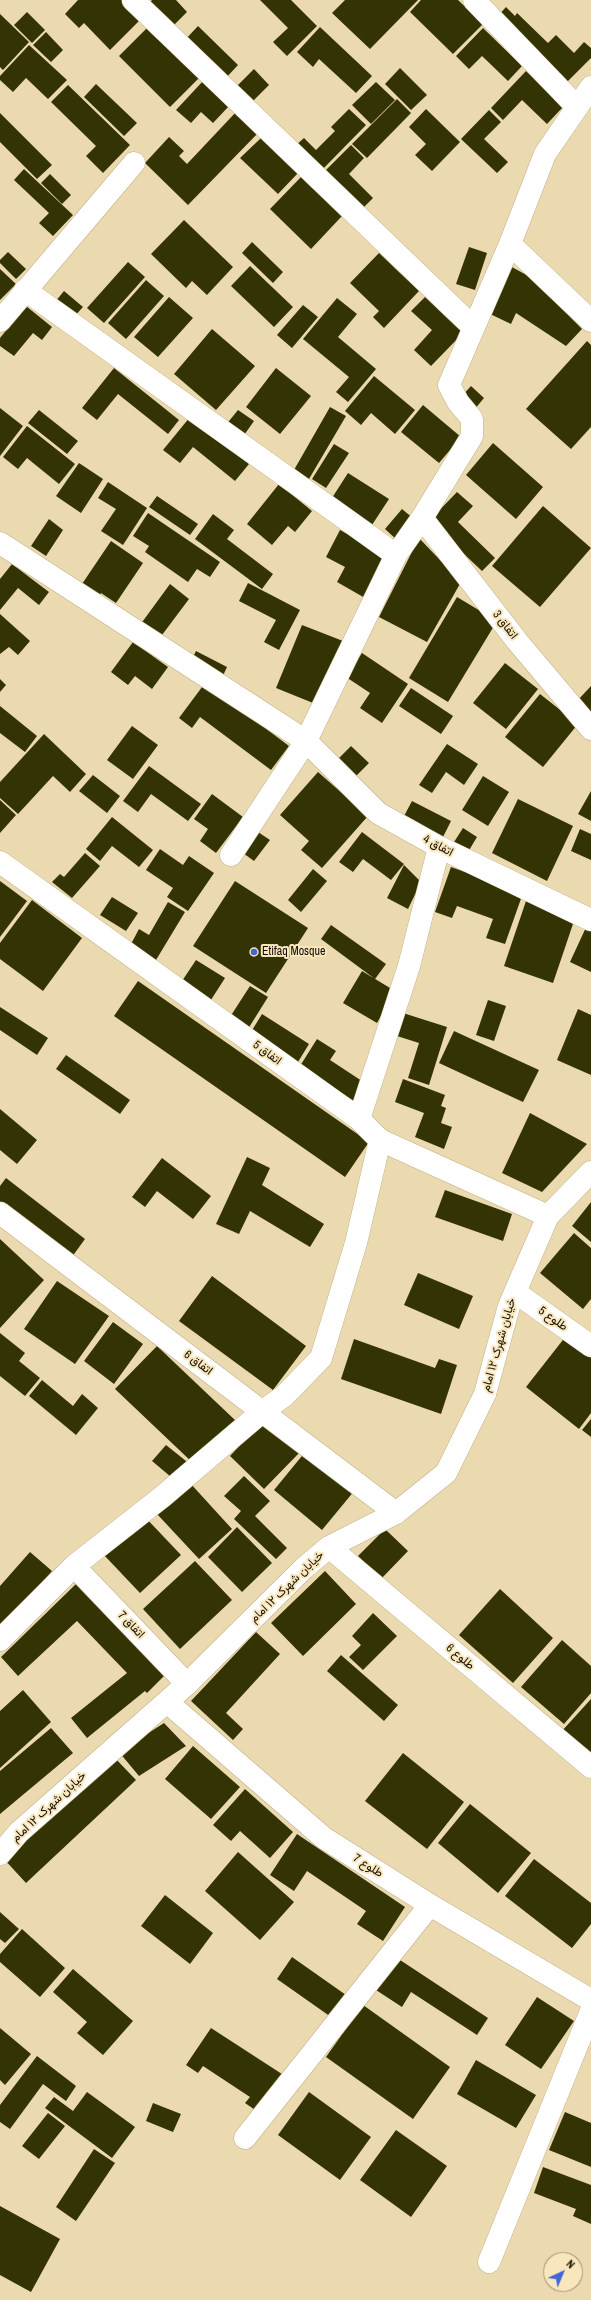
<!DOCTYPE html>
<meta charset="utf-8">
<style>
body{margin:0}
#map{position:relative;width:591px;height:2300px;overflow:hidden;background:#ebd9b0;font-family:"Archivo Narrow",sans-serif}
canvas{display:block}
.north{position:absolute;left:543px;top:2252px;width:40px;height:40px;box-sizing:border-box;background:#f8e6bd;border:1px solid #9d9072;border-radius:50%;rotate:44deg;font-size:11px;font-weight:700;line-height:16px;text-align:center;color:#150f02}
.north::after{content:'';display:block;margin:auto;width:14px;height:18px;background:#4364d7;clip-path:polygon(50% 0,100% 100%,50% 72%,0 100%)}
</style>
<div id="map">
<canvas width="591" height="2300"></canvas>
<div class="north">N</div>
</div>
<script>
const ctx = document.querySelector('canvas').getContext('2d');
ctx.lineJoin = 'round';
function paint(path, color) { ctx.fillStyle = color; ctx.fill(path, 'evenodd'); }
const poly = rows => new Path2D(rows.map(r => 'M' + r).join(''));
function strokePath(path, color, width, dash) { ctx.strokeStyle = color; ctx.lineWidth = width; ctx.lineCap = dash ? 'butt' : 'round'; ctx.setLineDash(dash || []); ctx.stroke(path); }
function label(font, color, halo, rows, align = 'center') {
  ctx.font = font + ' "Archivo Narrow",Vazirmatn,sans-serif'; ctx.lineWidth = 4; ctx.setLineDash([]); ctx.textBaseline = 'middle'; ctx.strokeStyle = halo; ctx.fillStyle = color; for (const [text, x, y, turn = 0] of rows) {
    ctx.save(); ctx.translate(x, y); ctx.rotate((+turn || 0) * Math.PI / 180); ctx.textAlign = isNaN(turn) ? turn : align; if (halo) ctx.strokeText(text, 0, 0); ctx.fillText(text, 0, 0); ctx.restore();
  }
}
paint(poly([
 [78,0,122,0,141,19,110,50,84,23,79,28,65,14],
 [152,0,176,0,187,12,171,28,148,5],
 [260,0,291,0,317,26,287,56,273,42,288,28],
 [345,0,418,0,370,49,332,13],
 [421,0,458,0,483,24,453,54,410,12],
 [506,7,515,16,517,13,548,43,556,35,574,53,584,42,591,48,591,58,566,83,497,17],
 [27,12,45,30,32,43,14,25],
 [0,14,29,42,3,70,0,67],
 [149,26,200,77,170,107,119,56],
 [198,26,238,65,224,80,184,41],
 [320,27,372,76,356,93,319,59,313,67,297,52],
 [483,28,522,66,508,81,482,56,469,69,456,56],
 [46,32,63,50,51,62,33,45],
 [29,45,67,80,48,99,26,78,13,92,0,80,0,76],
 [400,68,427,95,411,110,385,84],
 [254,69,269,85,250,104,235,88],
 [526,71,563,107,547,124,522,100,503,120,491,108],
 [203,81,229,106,213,123,201,112,191,123,176,110],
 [376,82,395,100,371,124,352,105],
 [96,84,137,123,124,136,84,97],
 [68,85,130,145,103,173,86,156,96,146,51,102],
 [397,99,411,113,367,158,352,144],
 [349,109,366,125,320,172,294,147,304,138,316,150,335,131,331,127],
 [426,109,460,142,432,171,415,155,426,144,409,127],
 [489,110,501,122,484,139,508,162,497,173,461,139],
 [236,112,258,133,188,205,145,163,169,137,184,151,179,156,187,164],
 [0,113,52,165,37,179,0,142],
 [261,138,298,173,278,194,240,158],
 [351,145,364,158,349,174,373,198,359,212,321,175],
 [24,169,73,215,53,236,39,223,49,213,14,180],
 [50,174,71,195,62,204,41,183],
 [301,177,342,216,311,249,270,209],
 [184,220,233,267,207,295,192,281,186,288,151,254],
 [252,242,283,272,273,283,242,253],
 [469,247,487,253,475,290,456,284],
 [8,252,26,269,16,279,0,263,0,260],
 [379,253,419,291,384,328,373,317,379,311,350,283],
 [128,262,145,277,104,323,87,308],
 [250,266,293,307,274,327,231,286],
 [510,266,532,278,582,329,566,346,516,313,511,324,488,313],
 [0,269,16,284,0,300],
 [146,280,164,296,126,339,108,323],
 [64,291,83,307,73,318,55,302],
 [169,297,193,318,158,357,134,337],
 [425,297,463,333,431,366,414,350,432,330,411,311],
 [337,298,357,314,338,337,376,369,348,402,336,392,349,377,303,339],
 [303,305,318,317,292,348,277,335],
 [26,306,52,327,42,340,33,333,14,356,0,346,0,338],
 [212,329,255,366,216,410,174,374],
 [587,341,591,345,591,427,571,449,526,409],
 [114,368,179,420,168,434,118,394,97,420,82,408],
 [276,368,311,396,280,434,246,407],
 [374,376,415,410,395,434,371,413,361,425,345,411],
 [471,386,484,398,474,410,460,398],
 [423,405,461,437,439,463,401,432],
 [330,407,346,416,309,479,294,470],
 [0,408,23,426,0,456],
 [39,410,78,441,67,454,28,423],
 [238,410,254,421,242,438,225,426],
 [190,417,249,464,235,481,193,447,180,463,163,450],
 [27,426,75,464,59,484,27,458,18,469,3,457],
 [493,443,543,487,516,519,466,475],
 [334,444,349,453,326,488,312,479],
 [79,463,103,479,81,513,56,496],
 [348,473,389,499,370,528,330,501],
 [108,482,147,508,123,545,101,531,116,509,98,498],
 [279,484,312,511,295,532,288,526,272,545,247,524],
 [457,492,473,506,458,522,495,558,482,571,429,521],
 [157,496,198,524,190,535,149,507],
 [543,506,591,548,540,607,492,566],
 [402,509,414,519,397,540,385,529],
 [148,513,220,562,210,577,197,569,188,582,145,552,149,546,133,536],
 [213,514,234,530,227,539,273,574,262,589,195,539],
 [49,519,63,530,46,556,31,546],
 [340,530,388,556,365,598,337,582,345,567,326,557],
 [419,538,461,582,427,642,379,617],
 [111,541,143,563,116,603,101,593,98,598,80,587],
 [12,564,49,592,39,605,18,588,0,610,0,579],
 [248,583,300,610,279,650,264,642,276,620,239,601],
 [170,584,189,599,159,639,140,625],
 [457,597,497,621,448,702,409,678],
 [0,614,30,641,18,655,9,647,0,654],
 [302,625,343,641,318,705,276,688],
 [133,642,168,667,152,689,135,676,128,685,111,672],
 [196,651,227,667,221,680,190,663],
 [362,653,408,684,382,723,360,708,370,693,346,677],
 [505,663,538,689,506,729,473,703],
 [0,679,6,685,0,692],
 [205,683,289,746,271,770,200,717,192,728,179,718],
 [591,686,591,714,577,701],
 [411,688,453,716,441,734,399,706],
 [540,694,578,724,543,767,505,737],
 [0,706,37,736,25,752,0,733],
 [132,726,158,745,133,779,107,760],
 [44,734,86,774,70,792,53,776,18,814,0,798,0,782],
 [447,744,478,764,464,785,446,772,432,793,419,785],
 [351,746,369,763,355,777,337,760],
 [149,766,201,804,188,821,151,794,138,812,123,801],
 [318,772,368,816,322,868,301,850,309,841,280,815],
 [93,775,120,796,107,813,79,791],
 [483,776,509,792,488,826,462,810],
 [591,791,591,821,578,814],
 [212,794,243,817,216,853,200,841,208,829,194,819],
 [518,799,573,826,547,881,492,853],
 [0,800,16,815,0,833],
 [412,801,451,821,443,837,403,818],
 [112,817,153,850,139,867,112,846,100,861,86,849],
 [463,828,477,837,468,852,454,842],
 [580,829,591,834,591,860,571,851],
 [258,832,270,840,254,861,243,853],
 [362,832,404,864,391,880,363,859,353,872,339,862],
 [160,849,183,865,189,856,214,873,188,911,167,897,173,888,146,870],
 [85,853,100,866,72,898,52,882,60,874,64,877],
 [404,865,421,882,408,909,387,898],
 [451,867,523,893,505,944,486,938,493,919,457,906,452,918,435,912],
 [313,869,327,881,301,912,288,900],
 [0,881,27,901,0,937],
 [235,881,308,928,266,993,193,946],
 [112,897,138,913,126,931,100,915],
 [32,900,82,938,43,991,0,959,0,943],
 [526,901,575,918,553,983,504,966],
 [168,902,185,912,156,960,131,944,139,929,149,935],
 [588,923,591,925,591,972,570,962],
 [331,925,386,964,375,979,321,939],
 [196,960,225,978,209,1003,180,984],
 [362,971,395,991,377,1023,343,1003],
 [138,981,369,1142,345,1177,114,1016],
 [250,986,268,997,248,1029,230,1017],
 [488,1000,506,1006,494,1041,476,1035],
 [0,1007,48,1038,37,1055,0,1030],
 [578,1009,591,1015,591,1075,557,1060],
 [403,1013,447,1027,429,1085,408,1078,419,1043,397,1036],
 [262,1014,309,1044,298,1062,251,1032],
 [454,1031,539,1070,523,1102,439,1063],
 [317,1039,336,1051,330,1060,365,1083,354,1101,300,1066],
 [66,1055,130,1100,120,1114,56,1069],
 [403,1079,445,1095,441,1106,446,1108,441,1123,452,1127,444,1149,415,1137,424,1113,395,1102],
 [0,1109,37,1140,17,1164,0,1150],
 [530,1113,587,1144,542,1192,502,1173],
 [247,1157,270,1168,262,1185,324,1224,310,1247,250,1211,239,1234,216,1224],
 [162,1158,211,1196,193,1219,157,1191,145,1207,132,1197],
 [6,1178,85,1239,69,1261,0,1207,0,1186],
 [445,1190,512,1214,503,1241,435,1217],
 [591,1202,591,1242,572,1226],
 [574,1233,591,1248,591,1299,583,1309,540,1273],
 [0,1239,44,1280,0,1328],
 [418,1273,473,1296,459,1329,404,1305],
 [212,1276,306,1346,273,1390,179,1321],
 [57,1281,109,1316,75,1364,24,1329],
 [113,1322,143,1344,114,1384,84,1361],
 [0,1333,25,1353,19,1361,40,1378,25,1396,0,1376],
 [566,1336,591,1355,591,1413,579,1429,526,1387],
 [354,1339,435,1368,439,1359,457,1365,441,1414,341,1379],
 [157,1346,236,1421,194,1464,115,1389],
 [42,1380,73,1406,82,1394,98,1408,76,1435,29,1396],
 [266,1418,300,1452,264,1489,230,1456],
 [591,1419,591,1437,582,1430],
 [166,1445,191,1465,177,1482,152,1461],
 [306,1451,355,1490,322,1530,274,1490],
 [244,1476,270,1501,255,1516,287,1548,276,1559,234,1519,241,1511,224,1496],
 [190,1483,232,1529,199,1559,157,1514],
 [144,1516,181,1555,140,1593,103,1554],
 [237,1527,272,1563,242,1592,208,1557],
 [385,1529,408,1551,381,1579,358,1556],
 [30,1552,52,1571,0,1630,0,1586],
 [195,1561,232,1600,180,1649,143,1609],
 [325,1571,356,1604,303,1656,271,1623],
 [77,1583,166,1674,147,1693,145,1691,87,1738,71,1718,127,1673,77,1621,18,1676,1,1657],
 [500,1589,553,1638,513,1683,459,1635],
 [373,1613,397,1636,363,1670,349,1657,361,1645,352,1636],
 [256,1632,280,1654,226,1713,243,1729,233,1740,191,1701],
 [562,1640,591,1666,591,1693,564,1724,521,1687],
 [341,1655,398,1705,384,1721,327,1671],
 [23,1690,51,1722,0,1768,0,1711],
 [591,1699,591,1759,561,1732],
 [164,1723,186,1746,139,1776,119,1752],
 [51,1728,73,1753,0,1814,0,1771],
 [193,1746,240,1787,211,1819,165,1779],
 [403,1753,464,1802,427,1849,365,1801],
 [113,1756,136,1780,26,1883,3,1858],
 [245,1789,293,1832,270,1858,240,1831,231,1841,213,1825],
 [470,1804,531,1853,498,1893,438,1843],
 [297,1834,405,1907,383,1941,357,1924,366,1911,307,1871,294,1891,270,1875],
 [238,1852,294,1902,260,1940,205,1891],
 [534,1859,591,1903,591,1924,572,1948,505,1896],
 [165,1895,213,1933,190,1964,141,1926],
 [0,1912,19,1929,5,1943,0,1939],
 [22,1929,65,1968,40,1997,0,1962,0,1954],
 [292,1957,346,1995,331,2017,277,1979],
 [397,1958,488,2018,477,2035,411,1992,402,2007,376,1990],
 [73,1969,133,2021,103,2055,77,2033,87,2022,53,1992],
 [537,1997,574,2021,541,2069,505,2045],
 [363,2005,450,2067,413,2119,326,2057],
 [0,2028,31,2054,5,2085,0,2080],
 [211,2028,285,2076,261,2114,245,2103,250,2097,203,2066,198,2073,186,2065],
 [37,2056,76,2086,66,2101,43,2084,10,2129,0,2122,0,2105],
 [476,2060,536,2095,516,2128,457,2094],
 [87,2092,135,2127,112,2158,45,2108,54,2097,73,2111],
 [309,2092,371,2137,340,2180,278,2135],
 [153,2103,181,2114,173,2132,146,2121],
 [565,2112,591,2123,591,2167,549,2150],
 [48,2113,65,2126,39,2159,22,2146],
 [396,2130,447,2166,411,2217,360,2180],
 [94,2149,115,2163,76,2221,56,2207],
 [543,2167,591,2185,591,2224,573,2216,576,2209,534,2193],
 [0,2206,60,2239,31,2292,0,2275]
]), '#343304');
const street = poly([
 [133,0,473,327],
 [474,0,577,107],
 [510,244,591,321],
 [25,290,396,555],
 [0,321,134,163],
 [422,518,517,641,591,729],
 [0,543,306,741,378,813,439,847,591,920],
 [231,855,306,741,396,555,422,518,472,436,472,419,458,402,449,385,510,244,545,154,591,87],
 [0,862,359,1119,380,1140,548,1216],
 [359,1119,409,966,439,847],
 [0,1213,396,1513],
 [515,1292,591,1346],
 [329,1547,591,1767],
 [74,1566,187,1684],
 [0,1640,74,1566,162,1497,263,1411,284,1396,321,1358,356,1243,380,1140],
 [167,1702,324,1838,430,1905,591,2000],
 [0,1854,19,1832,187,1684,303,1569,329,1547,396,1513,446,1473,485,1394,509,1306,548,1216,591,1172],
 [245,2138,430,1905],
 [489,2262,591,2011]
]);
strokePath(street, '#c1b088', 23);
strokePath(street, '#fff', 22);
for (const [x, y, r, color] of [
 [254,952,4,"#4364d7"]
]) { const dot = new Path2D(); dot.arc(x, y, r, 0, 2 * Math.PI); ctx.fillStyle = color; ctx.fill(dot); strokePath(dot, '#f8e6bd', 1.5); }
label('12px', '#150f02', '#f8e6bd', [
 ["اتفاق 3",505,625,52],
 ["اتفاق 4",438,846,28],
 ["اتفاق 5",267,1053,36],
 ["طلوع 5",553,1319,35],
 ["خیابان شهرک ۱۲ امام",499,1345,-74],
 ["اتفاق 6",198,1363,37],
 ["خیابان شهرک ۱۲ امام",287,1587,-44],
 ["اتفاق 7",131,1625,46],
 ["طلوع 6",460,1657,40],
 ["خیابان شهرک ۱۲ امام",49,1807,-43],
 ["طلوع 7",368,1866,32]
]);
label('12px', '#150f02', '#f8e6bd', [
 ["Etifaq Mosque",262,952]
], 'left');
</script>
